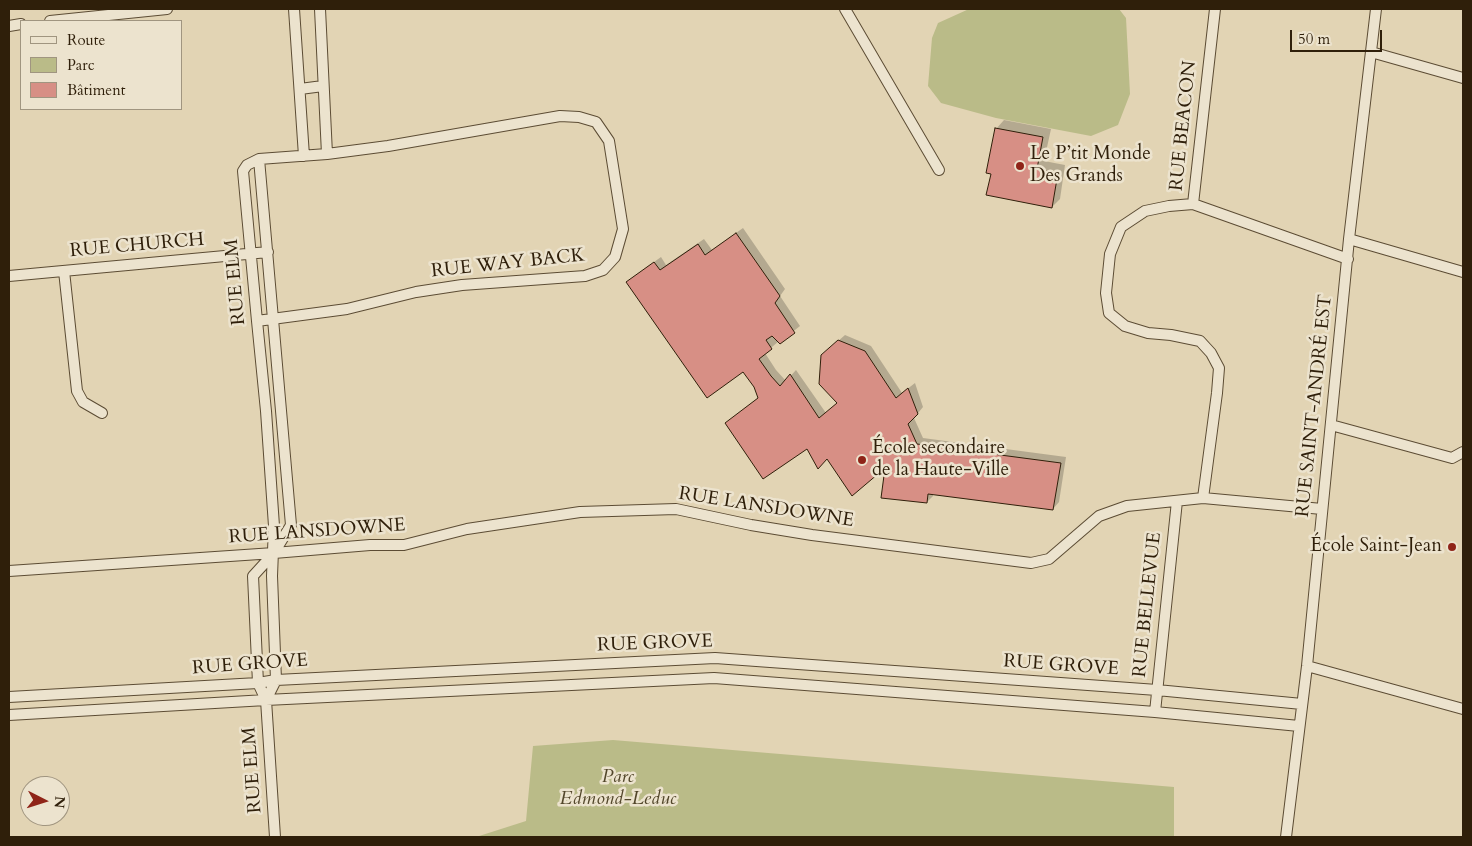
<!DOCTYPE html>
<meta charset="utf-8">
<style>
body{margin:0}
#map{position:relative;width:1472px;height:846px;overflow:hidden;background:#e2d4b4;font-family:Cardo,serif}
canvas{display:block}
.frame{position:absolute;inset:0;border:10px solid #2f1f0a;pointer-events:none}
.legend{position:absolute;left:20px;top:20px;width:162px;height:90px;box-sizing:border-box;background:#ece3ce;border:1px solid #a09580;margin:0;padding:6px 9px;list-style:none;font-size:15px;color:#2f1f0a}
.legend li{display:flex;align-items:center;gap:10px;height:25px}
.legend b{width:25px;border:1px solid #a09580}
.north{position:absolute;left:20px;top:776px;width:50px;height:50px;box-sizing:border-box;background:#ece3ce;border:1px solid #a09580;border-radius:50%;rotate:95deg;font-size:14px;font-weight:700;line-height:20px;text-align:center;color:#2f1f0a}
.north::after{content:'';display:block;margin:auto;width:18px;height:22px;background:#8f2418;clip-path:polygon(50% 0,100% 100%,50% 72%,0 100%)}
.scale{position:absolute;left:1290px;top:30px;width:92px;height:22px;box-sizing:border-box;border:2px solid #2f1f0a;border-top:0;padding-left:6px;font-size:15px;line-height:18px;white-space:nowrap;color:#2f1f0a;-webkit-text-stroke:4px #ece3ce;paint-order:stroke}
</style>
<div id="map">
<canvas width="1472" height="846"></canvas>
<div class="frame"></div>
<ul class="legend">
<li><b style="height:6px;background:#ece3ce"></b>Route</li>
<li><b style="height:14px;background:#babb88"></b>Parc</li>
<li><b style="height:14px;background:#d78f85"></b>Bâtiment</li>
</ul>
<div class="north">N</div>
<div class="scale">50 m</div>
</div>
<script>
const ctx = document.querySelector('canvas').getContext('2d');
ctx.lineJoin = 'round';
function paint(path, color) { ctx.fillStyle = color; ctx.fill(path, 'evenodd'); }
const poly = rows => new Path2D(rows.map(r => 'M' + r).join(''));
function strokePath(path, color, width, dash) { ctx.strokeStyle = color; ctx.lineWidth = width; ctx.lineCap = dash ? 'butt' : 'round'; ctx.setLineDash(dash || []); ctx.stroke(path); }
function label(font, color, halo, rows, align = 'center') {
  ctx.font = font + ' Cardo,serif'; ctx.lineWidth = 5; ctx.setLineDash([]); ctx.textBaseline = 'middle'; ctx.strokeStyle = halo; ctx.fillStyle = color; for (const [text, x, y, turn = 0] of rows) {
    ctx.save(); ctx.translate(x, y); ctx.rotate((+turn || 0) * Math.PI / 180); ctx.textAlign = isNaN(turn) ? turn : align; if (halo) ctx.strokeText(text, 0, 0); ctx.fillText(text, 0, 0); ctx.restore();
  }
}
paint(poly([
 [969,9,1119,9,1126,18,1130,94,1118,125,1091,136,996,118,941,103,928,86,932,38,938,23],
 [613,740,1174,787,1174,837,476,837,526,821,533,746]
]), '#babb88');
paint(poly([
 [1004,120,1051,129,1044,161,1065,165,1060,199,1052,207,992,173,996,129],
 [743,228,785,289,780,296,800,326,780,342,779,341,765,353,776,370,786,381,796,370,826,413,838,402,829,349,845,335,871,346,902,393,915,383,923,407,914,418,923,438,1066,457,1059,502,1053,509,933,493,933,496,927,502,887,465,827,457,807,447,726,423,759,397,755,387,743,370,627,282,633,277,661,257,666,265,704,239,712,250]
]), '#0003');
const building = poly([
 [995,128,1043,137,1037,169,1058,173,1052,208,986,195,991,174,986,173,995,128],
 [736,233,780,296,775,303,795,333,780,344,772,336,766,340,772,349,759,359,771,376,780,386,790,374,819,418,837,403,819,384,821,355,838,340,865,351,896,398,908,388,918,414,908,424,917,444,1061,463,1053,510,928,494,927,503,881,498,885,468,852,496,827,459,818,469,807,449,763,479,725,423,758,398,754,387,743,372,707,398,626,282,654,262,660,270,698,244,705,255,736,233]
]);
paint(building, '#d78f85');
strokePath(building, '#2f1f0a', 1);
const street = poly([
 [294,9,304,156],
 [320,9,327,154],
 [845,9,939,170],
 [1215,9,1193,204,1348,259],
 [50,21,167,9],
 [9,26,21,24],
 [1371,52,1463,78],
 [300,89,323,86],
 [259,159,291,525,274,553,253,576,258,683,266,700,275,837],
 [1193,204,1169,206,1145,211,1121,227,1110,254,1106,293,1109,313,1125,326,1148,333,1171,335,1200,341,1211,353,1219,368,1217,393,1203,498],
 [1349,239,1463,272],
 [64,271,77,391,83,402,102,413],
 [9,276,268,252],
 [257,321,347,309,416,292,462,285,585,276,603,270,615,257,623,229,609,141,596,122,579,117,560,116,388,146,327,154,259,159,247,165,243,171,257,321,266,411,274,526,272,576,276,680,266,700],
 [1331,425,1452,458,1463,452],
 [9,571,274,553,370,545,404,545,467,529,580,512,676,509,751,525,812,535,1031,563,1049,559,1099,516,1127,506,1203,498,1322,509],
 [1307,666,1463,709],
 [9,697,258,683,276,680,715,658,1157,690,1302,704],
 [1155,712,1177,501],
 [9,715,266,700,714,678,1155,712,1299,726],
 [1286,837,1307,666,1349,239,1376,9]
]);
strokePath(street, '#5c4c34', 12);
strokePath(street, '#ece3ce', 10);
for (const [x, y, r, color] of [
 [1020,166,5,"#8f2418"],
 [862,460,5,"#8f2418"],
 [1452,547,5,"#8f2418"]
]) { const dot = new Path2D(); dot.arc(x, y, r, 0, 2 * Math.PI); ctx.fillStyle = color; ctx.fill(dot); strokePath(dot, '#ece3ce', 2); }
label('19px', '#2f1f0a', '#ece3ce', [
 ["RUE BEACON",1184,126,-84],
 ["RUE CHURCH",137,246,-5],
 ["RUE WAY BACK",508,264,-6],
 ["RUE ELM",236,282,-95],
 ["RUE SAINT-ANDRÉ EST",1315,406,-84],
 ["RUE LANSDOWNE",766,508,9],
 ["RUE LANSDOWNE",317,532,-4],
 ["RUE BELLEVUE",1148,605,-84],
 ["RUE GROVE",655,644,-2],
 ["RUE GROVE",250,665,-4],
 ["RUE GROVE",1061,666,4],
 ["RUE ELM",253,770,-94]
]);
label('19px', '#2f1f0a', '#ece3ce', [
 ["Le P’tit Monde",1030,155],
 ["Des Grands",1030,177],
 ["École secondaire",872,449],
 ["de la Haute-Ville",872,471],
 ["École Saint-Jean",1442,547,"right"]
], 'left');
label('italic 19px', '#52462a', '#ece3ce', [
 ["Parc",618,778],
 ["Edmond-Leduc",618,800]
]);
</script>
